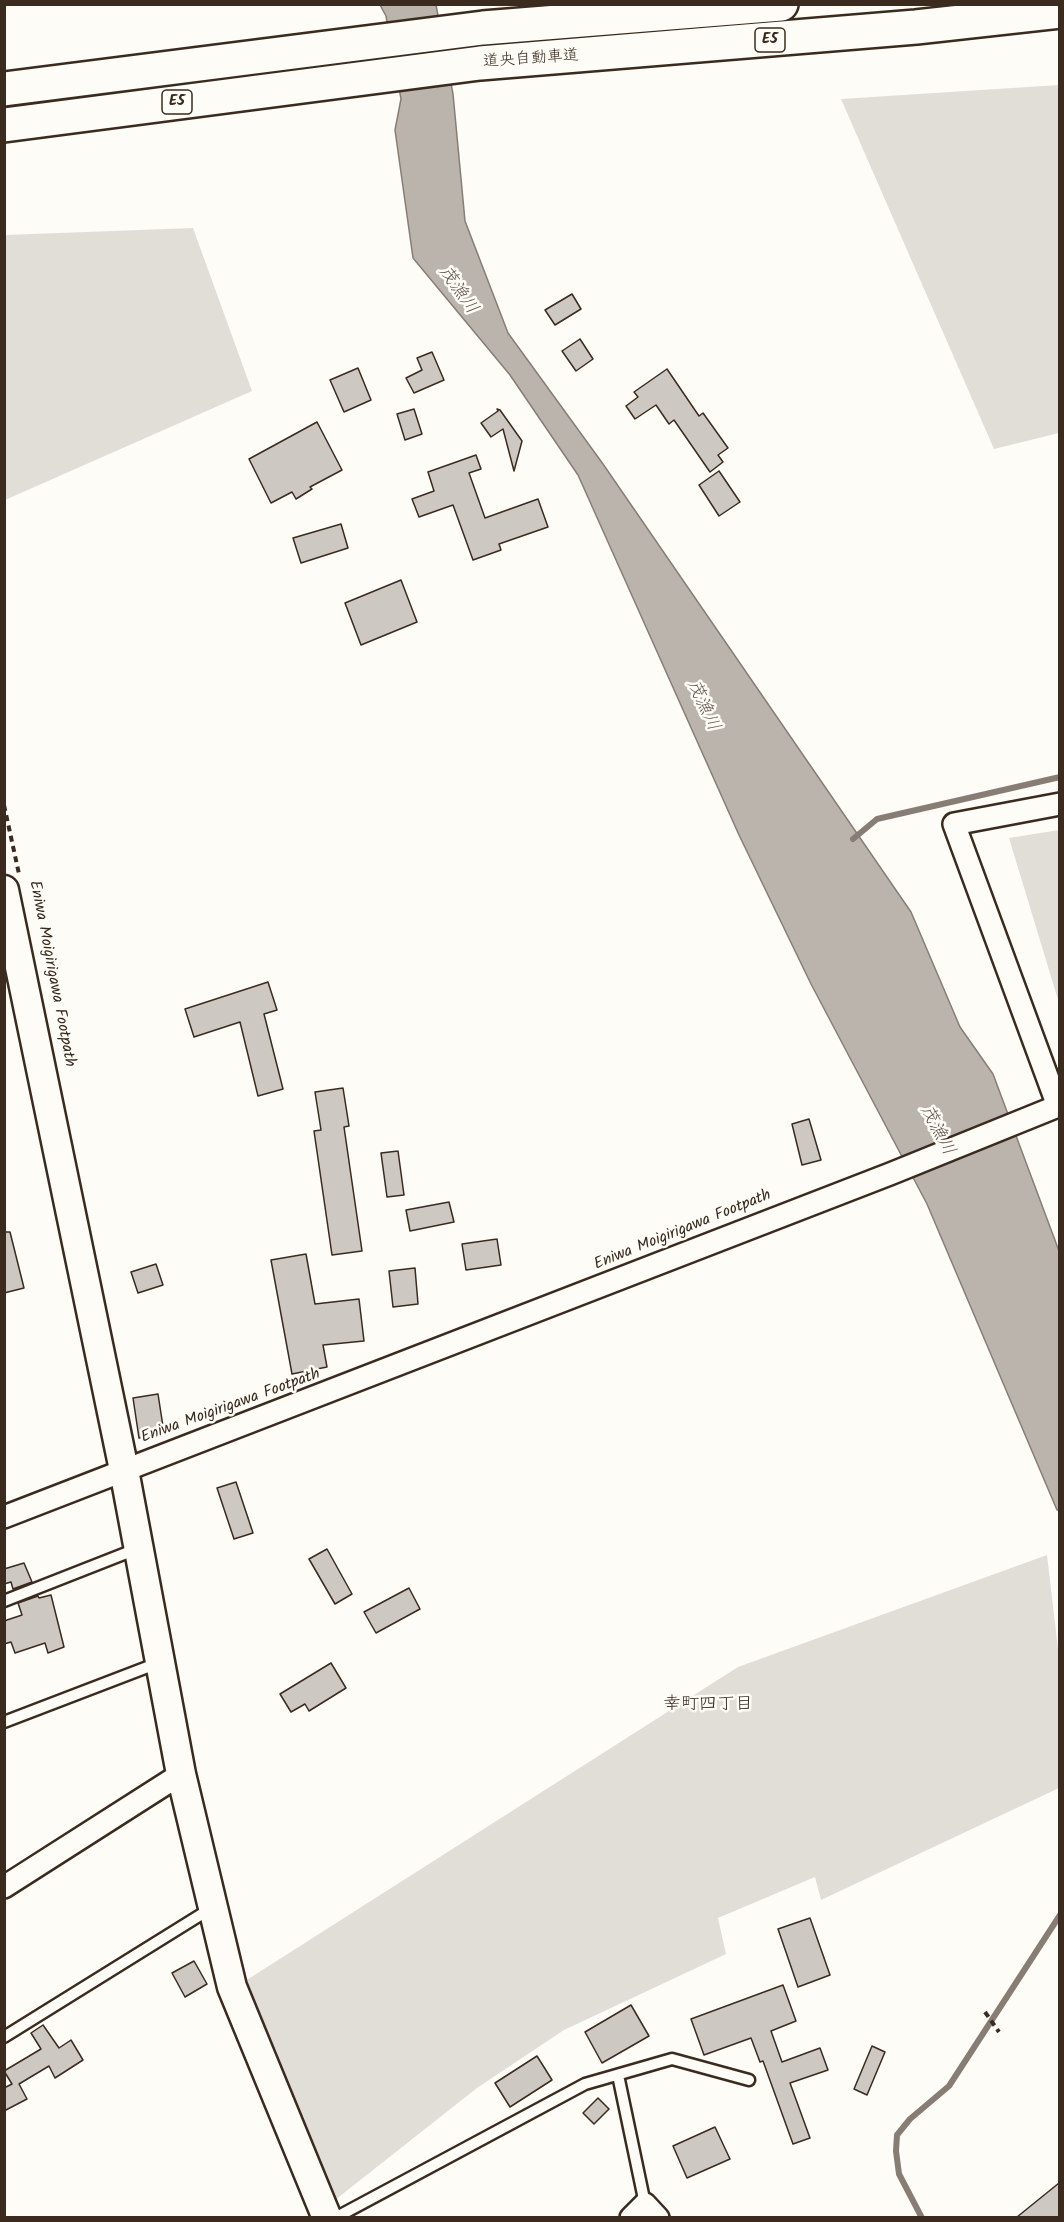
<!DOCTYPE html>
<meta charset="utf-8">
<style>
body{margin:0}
#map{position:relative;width:1064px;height:2222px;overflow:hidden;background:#fdfcf7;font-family:Kalam,sans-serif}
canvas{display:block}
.frame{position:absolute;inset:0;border:6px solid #3b2a1e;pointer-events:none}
</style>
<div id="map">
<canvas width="1064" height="2222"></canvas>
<div class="frame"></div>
</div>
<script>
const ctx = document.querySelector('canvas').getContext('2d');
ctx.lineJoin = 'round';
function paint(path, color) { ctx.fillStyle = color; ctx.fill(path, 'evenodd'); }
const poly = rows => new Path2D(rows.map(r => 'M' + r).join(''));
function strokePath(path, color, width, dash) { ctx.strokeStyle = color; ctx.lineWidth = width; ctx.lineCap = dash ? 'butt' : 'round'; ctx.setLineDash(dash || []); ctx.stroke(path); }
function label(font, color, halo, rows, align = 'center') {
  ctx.font = font + ' Kalam,"Klee One",sans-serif'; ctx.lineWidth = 5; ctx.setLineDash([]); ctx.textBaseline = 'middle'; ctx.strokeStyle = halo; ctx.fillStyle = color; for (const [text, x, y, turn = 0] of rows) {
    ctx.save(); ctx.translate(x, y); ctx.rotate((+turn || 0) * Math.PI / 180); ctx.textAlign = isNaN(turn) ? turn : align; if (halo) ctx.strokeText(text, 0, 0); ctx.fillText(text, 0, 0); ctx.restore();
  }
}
paint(poly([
 [1059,85,1059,433,994,449,841,99],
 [193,228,252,391,5,500,5,235],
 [1059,830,1060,830,1059,1003,1009,838],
 [1047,1555,1060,1666,1059,1788,821,1900,815,1877,718,1918,726,1954,564,2030,477,2088,335,2200,242,1983,738,1667]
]), '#e1ded7');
const water = poly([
 [380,5,436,5,453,94,465,221,508,333,603,464,911,912,960,1027,993,1074,1059,1251,1060,1509,1057,1510,927,1204,811,984,739,835,578,475,510,375,413,258,395,130,401,99,386,16,380,5]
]);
paint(water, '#bbb4ad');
strokePath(water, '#887d74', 1.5);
strokePath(poly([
 [853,839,877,819,1060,777],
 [922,2218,899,2174,896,2151,897,2135,910,2119,949,2086,1060,1915]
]), '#887d74', 6);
const building = poly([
 [572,294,581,309,555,325,545,310,572,294],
 [580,339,593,359,576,371,562,351,580,339],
 [432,352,444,380,414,393,406,378,422,370,417,358,432,352],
 [358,368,371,400,344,412,330,380,358,368],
 [667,369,699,416,703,413,728,448,718,455,723,462,710,472,674,420,669,424,656,405,635,419,626,406,638,397,634,392,667,369],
 [414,409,422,434,405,440,397,414,414,409],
 [497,409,500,410,522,441,514,471,503,429,491,437,481,423,498,411,497,409],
 [317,422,342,470,310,487,312,489,296,499,292,492,271,503,249,459,317,422],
 [476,455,481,469,469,473,485,518,538,499,548,527,499,544,501,550,473,560,453,505,419,517,412,499,434,491,428,472,476,455],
 [719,471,740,502,719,516,699,485,719,471],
 [341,524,348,548,301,563,293,538,341,524],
 [401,580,417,622,361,645,345,603,401,580],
 [268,982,277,1010,264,1014,283,1089,258,1096,240,1022,194,1037,185,1009,268,982],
 [343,1088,349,1126,344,1127,362,1251,332,1255,314,1131,321,1130,315,1092,343,1088],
 [809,1119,821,1160,802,1165,792,1124,809,1119],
 [398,1151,404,1195,387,1197,381,1153,398,1151],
 [449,1202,454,1222,410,1231,406,1210,449,1202],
 [4,1232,10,1232,24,1288,4,1293,4,1232],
 [497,1239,501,1265,466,1270,462,1244,497,1239],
 [306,1254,315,1304,359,1299,364,1341,323,1345,327,1367,292,1374,271,1260,306,1254],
 [156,1264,163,1285,138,1293,131,1272,156,1264],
 [415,1268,418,1304,393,1307,389,1271,415,1268],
 [158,1394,164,1433,139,1438,133,1398,158,1394],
 [236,1482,253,1533,234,1539,217,1488,236,1482],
 [327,1549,352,1594,335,1604,309,1559,327,1549],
 [24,1563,32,1582,13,1589,11,1582,4,1584,4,1569,24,1563],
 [409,1588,420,1609,376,1633,364,1612,409,1588],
 [51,1595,64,1647,48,1653,45,1643,15,1653,11,1642,4,1644,4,1621,22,1615,18,1603,38,1596,39,1598,51,1595],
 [331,1663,346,1688,309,1711,305,1704,291,1712,280,1694,331,1663],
 [810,1918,830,1975,798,1987,778,1929,810,1918],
 [194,1961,207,1984,185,1997,172,1973,194,1961],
 [783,1985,796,2021,771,2031,782,2062,820,2048,828,2070,790,2083,810,2138,793,2144,763,2061,760,2062,751,2038,704,2055,691,2019,783,1985],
 [631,2005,649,2036,602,2063,585,2032,631,2005],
 [43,2025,59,2048,71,2040,83,2060,55,2078,49,2066,19,2084,27,2099,4,2111,4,2088,12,2084,4,2071,41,2049,31,2033,43,2025],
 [872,2046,885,2052,867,2095,854,2089,872,2046],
 [537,2056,552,2080,510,2107,495,2083,537,2056],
 [598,2098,609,2109,594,2124,583,2113,598,2098],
 [715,2127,730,2159,687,2178,673,2146,715,2127],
 [1059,2183,1059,2217,1017,2217,1059,2183]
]);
paint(building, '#cdc8c2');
strokePath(building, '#3b2a1e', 1.5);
const lane = poly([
 [4,1601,139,1548],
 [4,1722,158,1663],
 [4,2037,210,1909],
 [618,2075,645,2204],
 [335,2218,585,2084,672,2059,749,2080]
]);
const street = poly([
 [4,1517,890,1174,1058,1106,954,824,1060,804],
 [4,1887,181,1774],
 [631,2218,645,2204,658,2218]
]);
const secondary = poly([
 [4,890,124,1470,181,1774,232,1987,327,2218]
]);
const highway = poly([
 [4,89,483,28,781,4],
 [4,125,480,63,916,27,1060,11]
]);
strokePath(lane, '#3b2a1e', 15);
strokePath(street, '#3b2a1e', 26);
strokePath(secondary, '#3b2a1e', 33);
strokePath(highway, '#3b2a1e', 38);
strokePath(poly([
 [4,805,19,874],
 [985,2012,999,2032]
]), '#3b2a1e', 4, [6, 4.5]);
strokePath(lane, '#fdfcf7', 10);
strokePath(street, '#fdfcf7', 21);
strokePath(secondary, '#fdfcf7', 28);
strokePath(highway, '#fdfcf7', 33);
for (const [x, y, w] of [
 [770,40,30],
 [177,102,30]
]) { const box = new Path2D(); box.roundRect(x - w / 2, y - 12, w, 24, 4.5); ctx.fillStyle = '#fdfcf7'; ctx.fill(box); strokePath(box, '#3b2a1e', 1.5); }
label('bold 15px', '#3b2a1e', null, [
 ["E5",770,40],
 ["E5",177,102]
]);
label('16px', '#3b2a1e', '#fdfcf7', [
 ["道央自動車道",531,60,-4],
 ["Eniwa Moigirigawa Footpath",51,974,79],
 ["Eniwa Moigirigawa Footpath",683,1231,-22],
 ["Eniwa Moigirigawa Footpath",231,1407,-20]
]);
label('italic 18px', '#615349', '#fdfcf7', [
 ["茂漁川",457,291,55],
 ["茂漁川",702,706,65],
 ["茂漁川",936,1131,62]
]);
label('18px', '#3b2a1e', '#fdfcf7', [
 ["幸町四丁目",708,1706]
]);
</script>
